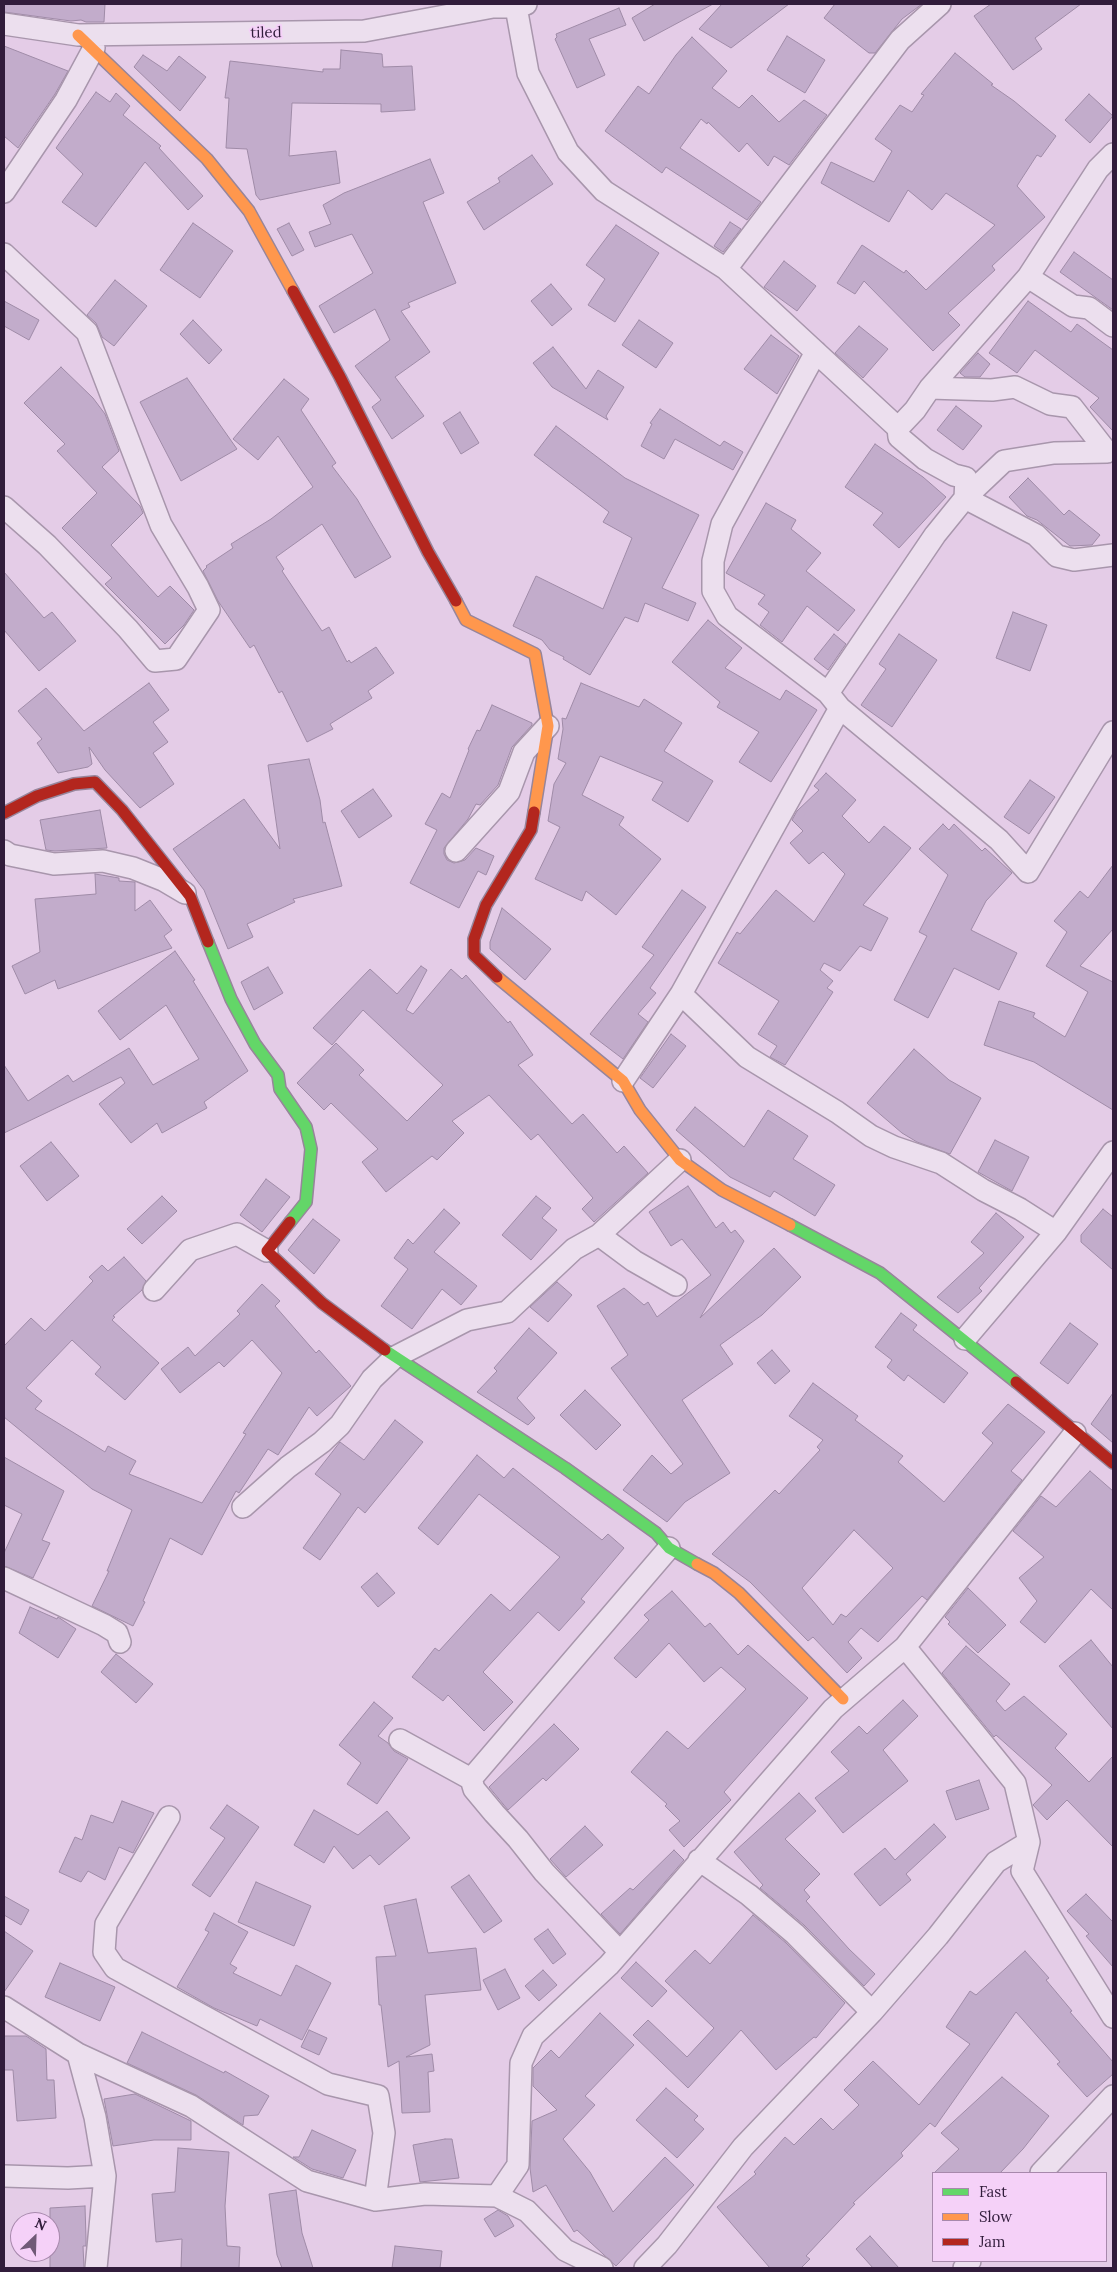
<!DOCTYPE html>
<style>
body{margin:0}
#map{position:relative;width:1117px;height:2272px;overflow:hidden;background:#e4cce7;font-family:Lora,serif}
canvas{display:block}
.frame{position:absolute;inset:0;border:5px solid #311c3b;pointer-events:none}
.legend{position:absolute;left:932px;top:2172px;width:175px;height:90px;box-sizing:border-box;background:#f5d1f8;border:1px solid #a789ac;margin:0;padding:6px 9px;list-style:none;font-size:15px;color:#311c3b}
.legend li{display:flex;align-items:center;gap:10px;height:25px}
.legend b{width:25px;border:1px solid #a789ac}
.north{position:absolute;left:10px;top:2212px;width:50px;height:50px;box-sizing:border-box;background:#f5d1f8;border:1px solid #a789ac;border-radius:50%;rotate:24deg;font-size:14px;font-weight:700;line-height:20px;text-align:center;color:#311c3b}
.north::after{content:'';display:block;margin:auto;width:18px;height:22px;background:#705a77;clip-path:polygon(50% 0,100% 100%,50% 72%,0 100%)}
</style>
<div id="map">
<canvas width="1117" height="2272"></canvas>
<div class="frame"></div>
<ul class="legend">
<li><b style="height:6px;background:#63d668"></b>Fast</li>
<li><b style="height:6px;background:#ff974d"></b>Slow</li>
<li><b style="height:6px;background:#b3261e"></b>Jam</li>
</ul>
<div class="north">N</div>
</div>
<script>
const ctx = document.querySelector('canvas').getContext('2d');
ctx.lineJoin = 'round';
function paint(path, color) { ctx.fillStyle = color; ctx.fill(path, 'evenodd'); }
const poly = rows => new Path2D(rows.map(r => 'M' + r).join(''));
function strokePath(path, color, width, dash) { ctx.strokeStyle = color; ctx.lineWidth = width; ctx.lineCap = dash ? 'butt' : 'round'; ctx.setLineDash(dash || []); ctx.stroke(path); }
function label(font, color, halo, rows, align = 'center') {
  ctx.font = font + ' Lora,serif'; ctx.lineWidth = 4; ctx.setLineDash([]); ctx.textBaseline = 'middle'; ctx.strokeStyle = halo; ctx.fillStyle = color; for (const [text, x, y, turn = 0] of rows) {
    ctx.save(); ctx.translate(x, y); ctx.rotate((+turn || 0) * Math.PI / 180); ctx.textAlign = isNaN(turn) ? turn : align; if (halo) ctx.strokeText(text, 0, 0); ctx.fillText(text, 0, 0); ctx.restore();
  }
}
const building = poly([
 [4,4,105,4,104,22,86,22,81,20,71,21,4,12,4,4],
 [655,4,713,4,644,41,632,18,655,4],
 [722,4,789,4,731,48,699,29,722,4],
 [835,4,922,4,902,19,875,53,869,53,824,18,835,4],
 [991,4,1081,4,1035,38,1042,49,1013,70,974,16,991,4],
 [619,8,626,25,589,39,605,75,577,88,555,39,557,37,556,34,619,8],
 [787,36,825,60,805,93,767,70,787,36],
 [692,37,727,71,712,88,739,108,752,95,779,122,804,100,827,115,789,165,774,156,768,166,747,143,739,152,708,122,707,124,701,119,680,148,761,202,747,220,666,167,662,173,605,131,638,86,649,94,676,55,692,37],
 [4,46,68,71,55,94,18,148,4,136,4,46],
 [341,50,382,54,383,67,412,66,415,110,381,112,381,104,292,103,289,156,336,151,340,183,260,200,256,195,247,149,226,148,229,98,225,98,230,61,323,72,323,69,340,69,341,50],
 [955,53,993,84,991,85,1014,101,1056,136,1041,157,1037,155,1017,186,1045,217,992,266,995,270,948,313,960,325,933,351,864,281,855,294,837,283,862,245,904,273,906,270,926,290,995,225,946,193,932,210,908,190,889,222,821,183,831,162,874,182,892,151,875,139,900,105,912,112,924,95,921,94,955,53],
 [143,55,167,71,179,56,206,77,180,111,134,67,143,55],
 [96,92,110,102,116,93,130,106,123,115,161,146,159,148,203,196,188,210,145,162,96,227,62,202,83,174,56,148,96,92],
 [1089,94,1113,116,1090,143,1065,120,1089,94],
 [532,155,553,184,484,230,467,202,500,182,498,178,532,155],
 [430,159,444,193,423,202,456,283,408,303,410,307,401,311,430,352,395,377,424,416,392,439,372,407,381,400,355,366,390,340,375,309,334,333,319,306,373,273,352,234,315,247,309,232,331,224,323,205,344,193,430,159],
 [730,222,741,229,723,252,714,246,730,222],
 [193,223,233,251,200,298,160,270,193,223],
 [289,223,304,250,292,256,277,229,289,223],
 [616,225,659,253,615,322,588,305,605,279,586,265,616,225],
 [1074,252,1113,280,1113,310,1060,272,1074,252],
 [784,261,816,286,797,311,764,287,784,261],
 [115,280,147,306,114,346,102,337,96,323,87,315,115,280],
 [551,284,572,309,552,326,531,301,551,284],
 [4,301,39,320,29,340,4,326,4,301],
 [1028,301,1071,332,1077,324,1113,350,1113,431,1090,407,1099,398,1035,350,1017,373,989,353,1028,301],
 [193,320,222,350,209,364,180,334,193,320],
 [639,320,673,343,656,368,622,345,639,320],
 [859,326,888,349,863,378,835,353,859,326],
 [771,335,799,356,777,394,744,369,771,335],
 [553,347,586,389,598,370,624,387,606,416,608,420,552,387,533,363,553,347],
 [978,353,990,364,980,377,965,377,960,373,978,353],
 [61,367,93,398,105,414,119,451,102,467,140,506,143,513,111,545,158,597,170,586,194,610,184,625,165,644,105,584,112,578,62,528,97,493,57,451,65,444,24,403,61,367],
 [187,378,237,449,181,481,140,402,187,378],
 [284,379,309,399,301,410,336,463,332,466,357,499,391,557,355,578,322,524,276,557,284,569,282,571,322,631,329,627,347,662,349,660,351,663,376,647,394,673,368,691,372,698,330,724,333,729,307,742,282,691,279,693,254,645,250,648,218,601,203,571,207,567,206,566,233,548,231,544,271,519,313,487,278,436,258,460,233,439,284,379],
 [956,406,982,426,963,450,937,430,956,406],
 [660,409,720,446,724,441,743,452,733,470,675,439,664,459,641,446,652,424,650,423,660,409],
 [460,412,479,443,461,454,443,423,460,412],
 [556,426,625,478,699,515,662,588,696,603,688,621,645,603,638,622,625,617,590,675,563,659,564,657,550,650,542,640,513,626,536,576,603,609,632,538,603,522,609,512,534,455,556,426],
 [875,444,923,477,946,497,899,548,873,525,883,513,845,487,875,444],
 [1028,478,1064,515,1069,510,1100,535,1092,545,1070,546,1037,520,1027,516,1009,497,1028,478],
 [766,503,796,520,791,529,821,553,806,571,855,610,838,631,807,606,782,642,760,625,769,612,758,604,765,595,726,573,766,503],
 [4,572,44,618,52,612,76,641,39,671,4,630,4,572],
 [1013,612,1047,625,1030,671,996,658,1013,612],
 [708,620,742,648,725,668,780,700,786,690,817,710,771,782,739,762,759,732,717,707,720,702,672,662,708,620],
 [834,634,846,644,828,670,814,659,834,634],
 [899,634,937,660,892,727,861,705,886,669,879,664,899,634],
 [149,683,169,710,153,722,168,742,153,753,174,784,140,808,105,770,89,747,92,764,88,767,58,773,37,743,42,739,18,711,46,688,84,731,149,683],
 [581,683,639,707,644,699,682,723,664,751,713,781,688,822,652,800,663,782,600,756,582,795,624,817,619,825,661,859,616,915,586,891,582,901,535,879,560,827,548,821,554,784,566,763,558,759,563,729,562,718,566,719,581,683],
 [492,705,532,723,532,725,512,747,498,785,480,805,476,804,468,819,444,848,444,854,447,860,454,863,465,860,476,848,494,856,486,875,478,871,459,908,410,883,437,830,425,824,442,793,450,798,469,750,468,749,477,730,480,731,492,705],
 [309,759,320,800,323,823,325,822,342,886,293,899,295,902,247,924,253,937,228,949,204,890,173,849,244,799,280,849,268,765,309,759],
 [826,773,856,800,842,816,869,843,884,826,911,848,863,905,888,918,871,951,860,946,840,971,824,963,820,970,833,981,827,988,833,992,785,1065,770,1057,777,1046,758,1034,779,1001,718,963,737,932,740,934,776,890,814,922,845,874,823,852,809,864,790,843,803,831,792,820,797,811,819,790,814,786,826,773],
 [1030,780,1055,797,1029,834,1004,817,1030,780],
 [373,789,392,816,359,838,341,811,373,789],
 [100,810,107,848,55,851,46,850,40,820,100,810],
 [943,824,949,830,954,824,982,851,985,848,1012,873,986,901,971,930,1017,953,999,990,954,968,928,1018,894,1000,927,936,919,932,948,875,919,849,943,824],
 [1113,865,1113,929,1080,966,1113,982,1113,1110,1034,1062,984,1045,999,1001,1035,1013,1033,1017,1065,1037,1088,992,1046,966,1067,932,1054,921,1080,891,1088,898,1113,865],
 [95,874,119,878,119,881,135,882,135,911,150,900,172,930,164,936,172,948,58,989,55,980,25,994,12,966,40,952,35,899,96,894,95,874],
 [682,890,706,907,650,988,656,993,638,1014,648,1022,623,1059,590,1034,654,955,642,947,682,890],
 [502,908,551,949,525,980,490,949,490,942,502,908],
 [175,951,195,980,193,981,248,1071,204,1102,207,1108,162,1133,157,1123,131,1143,99,1104,125,1083,121,1077,4,1133,4,1065,28,1101,68,1075,73,1082,129,1048,153,1085,199,1059,166,1005,120,1040,98,1011,175,951],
 [421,966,427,970,406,1010,413,1014,451,969,462,979,466,975,508,1023,510,1021,533,1055,518,1065,572,1124,583,1114,617,1153,624,1146,648,1173,594,1222,582,1209,593,1198,538,1134,531,1140,489,1095,452,1121,464,1133,437,1160,432,1156,386,1192,362,1162,378,1149,331,1103,324,1110,297,1083,336,1043,364,1070,359,1075,407,1121,443,1085,363,1010,332,1045,313,1028,370,969,397,994,421,966],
 [268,967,283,993,254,1010,241,982,268,967],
 [671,1034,686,1046,653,1088,640,1078,671,1034],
 [914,1049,949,1080,981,1098,950,1154,917,1142,902,1133,867,1103,914,1049],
 [695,1107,744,1147,768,1110,808,1136,793,1159,835,1185,815,1216,774,1191,770,1197,730,1177,676,1130,695,1107],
 [995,1140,1029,1157,1012,1191,978,1172,995,1140],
 [51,1142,79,1176,47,1201,20,1166,51,1142],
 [266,1179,290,1197,262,1232,240,1215,266,1179],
 [688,1186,716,1228,723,1222,731,1233,735,1230,744,1241,700,1318,774,1248,801,1277,762,1315,720,1345,733,1364,682,1400,730,1473,685,1502,667,1522,623,1490,652,1455,671,1474,683,1464,611,1368,628,1355,597,1306,624,1288,644,1305,648,1302,657,1317,711,1275,682,1239,671,1246,649,1212,688,1186],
 [162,1196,177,1211,142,1244,127,1229,162,1196],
 [536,1196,551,1208,542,1218,557,1230,531,1260,502,1235,536,1196],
 [444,1209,460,1223,434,1252,477,1286,461,1305,442,1289,412,1329,381,1306,408,1269,394,1258,408,1239,413,1244,444,1209],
 [1103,1209,1113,1217,1113,1270,1081,1242,1081,1235,1103,1209],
 [996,1213,1024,1237,979,1288,982,1291,958,1313,937,1297,984,1253,971,1242,996,1213],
 [313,1219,340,1240,314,1274,288,1250,313,1219],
 [124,1257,146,1281,142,1290,113,1316,115,1317,112,1320,159,1363,125,1400,95,1374,101,1367,72,1340,26,1388,42,1401,35,1409,105,1452,108,1446,136,1461,129,1474,202,1503,246,1434,243,1433,282,1373,252,1340,224,1367,219,1362,180,1393,161,1369,188,1347,195,1356,240,1314,237,1311,262,1284,280,1301,275,1306,316,1353,319,1350,351,1386,317,1416,309,1407,278,1455,268,1449,239,1493,236,1491,202,1555,170,1538,143,1601,145,1602,133,1626,92,1606,109,1571,107,1571,132,1510,92,1489,4,1417,4,1346,31,1318,45,1331,93,1281,89,1277,102,1265,108,1271,124,1257],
 [557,1282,572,1295,548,1322,530,1307,557,1282],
 [901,1313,917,1325,913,1330,968,1373,944,1403,908,1375,904,1381,887,1367,892,1360,875,1347,901,1313],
 [1070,1323,1098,1344,1068,1384,1040,1363,1070,1323],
 [529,1328,557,1353,517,1398,535,1418,528,1425,477,1392,497,1371,494,1368,529,1328],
 [772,1350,790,1371,775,1384,757,1363,772,1350],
 [813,1383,858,1416,855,1420,903,1456,898,1462,944,1502,993,1443,982,1433,1008,1404,1045,1432,1011,1471,1022,1480,927,1600,922,1596,878,1642,861,1628,848,1642,862,1658,847,1673,813,1637,808,1641,750,1582,712,1554,775,1490,779,1494,820,1450,817,1447,823,1440,789,1416,813,1383],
 [854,1530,893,1568,846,1617,841,1614,833,1625,802,1588,854,1530],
 [585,1390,621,1425,596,1450,560,1415,585,1390],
 [1113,1393,1113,1443,1091,1424,1113,1393],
 [395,1420,423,1442,365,1513,358,1507,320,1560,303,1548,341,1494,315,1474,340,1442,364,1460,395,1420],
 [477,1455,504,1478,513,1468,602,1540,608,1534,624,1548,581,1599,585,1602,559,1631,538,1612,483,1672,513,1702,484,1731,448,1695,443,1701,412,1677,435,1648,439,1651,491,1594,510,1611,560,1557,479,1494,438,1545,418,1528,477,1455],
 [4,1457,64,1491,42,1540,50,1543,33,1578,4,1566,4,1553,22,1514,4,1505,4,1457],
 [1090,1471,1113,1491,1113,1610,1091,1589,1045,1643,1020,1622,1037,1601,1019,1578,1044,1557,1013,1531,1041,1496,1056,1507,1090,1471],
 [377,1573,395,1593,378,1607,361,1587,377,1573],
 [968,1588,1006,1625,978,1653,948,1624,950,1622,945,1617,968,1588],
 [672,1591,705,1627,710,1623,738,1655,748,1645,808,1698,724,1792,731,1800,684,1847,669,1830,680,1821,665,1806,667,1804,631,1772,667,1731,688,1749,746,1689,721,1667,704,1682,669,1643,636,1678,614,1658,649,1620,644,1615,672,1591],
 [30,1607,57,1619,58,1617,76,1629,58,1658,19,1633,30,1607],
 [1091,1640,1113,1667,1113,1729,1059,1666,1091,1640],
 [966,1646,1010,1684,996,1701,1005,1711,1024,1696,1067,1734,1055,1748,1089,1782,1113,1756,1113,1847,1067,1800,1047,1820,1033,1805,1052,1785,996,1735,994,1737,942,1673,966,1646],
 [116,1654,153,1684,136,1703,101,1672,116,1654],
 [903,1700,918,1716,883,1750,908,1781,843,1833,815,1798,849,1771,831,1752,859,1726,867,1734,903,1700],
 [374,1702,393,1718,378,1736,388,1743,394,1751,408,1759,377,1804,347,1784,361,1763,339,1745,374,1702],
 [554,1724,579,1749,546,1781,543,1778,508,1810,489,1787,554,1724],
 [979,1780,989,1809,956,1820,946,1791,979,1780],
 [799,1793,816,1811,785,1839,820,1874,804,1890,810,1897,806,1901,849,1949,875,1974,864,1986,804,1925,760,1888,763,1885,734,1852,799,1793],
 [122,1801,154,1813,133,1853,119,1847,105,1880,88,1871,81,1882,59,1872,75,1837,82,1840,91,1815,113,1823,122,1801],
 [227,1805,259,1827,210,1897,192,1885,225,1838,210,1828,227,1805],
 [314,1810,358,1835,387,1811,410,1838,379,1865,370,1855,353,1869,334,1846,324,1863,294,1845,314,1810],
 [934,1824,946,1837,906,1874,911,1880,880,1906,854,1874,885,1848,895,1860,934,1824],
 [585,1826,603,1845,566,1877,550,1859,585,1826],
 [674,1850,684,1860,620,1934,601,1914,630,1888,633,1890,674,1850],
 [469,1875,502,1921,484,1933,451,1887,469,1875],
 [256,1882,311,1906,294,1946,238,1922,256,1882],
 [1086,1894,1113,1922,1113,1967,1086,1936,1089,1934,1067,1911,1086,1894],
 [4,1896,29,1910,21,1925,4,1915,4,1896],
 [416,1899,428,1953,476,1948,481,1990,425,1995,430,2045,406,2057,432,2054,434,2071,428,2072,430,2112,402,2113,399,2061,388,2067,381,2005,379,2005,376,1957,396,1956,384,1906,416,1899],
 [214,1913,248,1932,230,1964,237,1968,233,1973,281,1996,296,1965,331,1983,302,2040,260,2019,257,2026,214,2008,177,1987,209,1932,205,1930,214,1913],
 [753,1915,786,1943,845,2003,816,2038,814,2037,776,2070,741,2030,688,2088,633,2035,648,2020,687,2057,714,2028,665,1981,695,1950,710,1964,753,1915],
 [548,1929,566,1954,553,1964,534,1939,548,1929],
 [4,1931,33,1951,4,1992,4,1931],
 [1025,1951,1049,1978,1046,1980,1072,2011,1070,2012,1113,2062,1113,2074,1087,2097,1057,2064,1060,2062,1016,2012,935,2127,930,2123,901,2153,903,2156,853,2203,855,2204,806,2256,810,2259,801,2268,770,2268,717,2207,756,2174,754,2172,785,2137,794,2145,821,2118,833,2130,859,2105,844,2090,873,2061,919,2105,970,2044,946,2027,970,1991,976,1995,1025,1951],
 [636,1962,667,1991,652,2007,621,1978,636,1962],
 [60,1963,115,1987,100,2021,45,1997,60,1963],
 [505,1969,520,1998,498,2010,483,1980,505,1969],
 [543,1970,557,1985,539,2001,525,1986,543,1970],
 [600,2013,634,2045,585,2096,595,2105,563,2139,590,2172,613,2212,665,2157,694,2185,616,2266,577,2230,574,2232,546,2185,533,2192,530,2168,532,2121,557,2110,533,2086,533,2068,551,2050,559,2058,600,2013],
 [309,2030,327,2038,319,2055,301,2047,309,2030],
 [142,2032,224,2073,225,2071,269,2096,258,2115,244,2116,243,2125,196,2095,127,2063,142,2032],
 [4,2036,26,2036,46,2049,47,2080,54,2080,56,2118,17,2121,13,2070,4,2070,4,2036],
 [1002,2077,1049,2116,1023,2149,1000,2173,934,2173,959,2149,941,2133,1002,2077],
 [666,2088,698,2116,694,2120,704,2129,677,2158,636,2120,666,2088],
 [135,2094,191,2121,191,2140,154,2140,113,2146,104,2099,135,2094],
 [312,2130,356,2150,343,2178,312,2169,293,2157,299,2157,312,2130],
 [445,2139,452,2139,459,2178,420,2182,413,2145,445,2139],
 [178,2148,229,2152,225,2206,227,2246,240,2247,239,2268,181,2268,182,2239,156,2242,152,2194,175,2192,178,2148],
 [296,2190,302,2233,313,2268,282,2268,277,2255,269,2194,296,2190],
 [85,2206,86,2238,86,2246,83,2246,84,2268,50,2268,50,2208,85,2206],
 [498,2210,508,2216,514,2226,495,2237,484,2219,498,2210],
 [870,2236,899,2268,873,2268,856,2249,870,2236],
 [395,2246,442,2251,440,2268,392,2268,395,2246]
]);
paint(building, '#c2accb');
strokePath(building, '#9f8ba7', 1);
const street = poly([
 [516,7,528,73,568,152,604,191,726,269,898,428,915,410,930,388,1028,277,1098,169,1113,154],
 [4,24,78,35,364,31,493,7,516,7,526,4],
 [4,192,66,100,94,48],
 [4,254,87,332,161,525,198,587,209,610,176,659,155,661,128,629,47,545,4,507],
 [726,269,900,40,940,4],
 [1028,277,1073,306,1089,308,1113,326],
 [816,352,722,524,713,561,713,591,727,616,828,693,840,708,999,840,1028,872,1113,732],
 [930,388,992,390,1015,387,1050,404,1072,407,1107,452],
 [898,428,899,437,925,459,954,475,966,478,965,498,1036,535,1057,556,1074,560,1113,555],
 [828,693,935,535,965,498,1004,461,1054,453,1107,452],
 [4,851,10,855,54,864,103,861,133,868,163,880,185,893],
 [456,851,509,792,524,752,548,726],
 [681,994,747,1057,837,1112,871,1136,894,1147,941,1163,983,1190,1020,1209,1056,1232],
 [623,1081,681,994,840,708],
 [599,1235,634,1261,676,1285],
 [154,1290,190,1250,237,1234,267,1251],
 [965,1339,1056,1232,1113,1152],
 [243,1507,288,1467,322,1442,340,1425,372,1379,395,1357,467,1320,507,1312,574,1249,599,1235,680,1160],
 [4,1578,104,1625,117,1633,120,1642],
 [905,1647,1015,1783,1029,1842,1022,1871,1113,2017],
 [400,1740,471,1779,474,1789,494,1813,518,1839,544,1872,620,1952],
 [471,1779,669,1548],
 [169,1817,106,1924,104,1952,115,1968,328,2084,378,2096,384,2133,375,2200],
 [699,1860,749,1895,795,1934,872,2012],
 [4,2007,78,2054,191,2106,307,2181,375,2200,425,2194,497,2196,527,2211,565,2250,602,2268],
 [78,2054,95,2117,105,2176,96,2268],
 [1041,2173,1113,2096],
 [4,2176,68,2178,105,2176],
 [497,2196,518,2165,521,2063,533,2036,609,1965,833,1709,905,1647,1075,1433],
 [645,2268,667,2245,743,2147,872,2012,938,1936,996,1862,1029,1842],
 [964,2268,970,2261]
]);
const fast = poly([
 [208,942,231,999,255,1044,278,1075,280,1089,306,1127,311,1149,306,1202,290,1222],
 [790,1225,880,1273,1016,1382],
 [385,1350,565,1468,656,1533,669,1548,697,1564]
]);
const slow = poly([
 [78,35,207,159,249,211,293,291],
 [456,601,466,620,535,654,548,726,534,812],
 [497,977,623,1081,640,1110,680,1160,722,1190,790,1225],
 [697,1564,714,1573,739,1593,843,1699]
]);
const jam = poly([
 [293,291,340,377,428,552,456,601],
 [4,813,37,796,74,784,95,782,122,810,190,896,208,942],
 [497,977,474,955,474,939,486,905,531,830,534,812],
 [290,1222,267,1251,322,1303,385,1350],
 [1016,1382,1113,1463]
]);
strokePath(street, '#a896ac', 24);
strokePath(fast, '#97859b', 14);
strokePath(slow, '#97859b', 14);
strokePath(jam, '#97859b', 14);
strokePath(street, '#ecdfee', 21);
strokePath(fast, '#63d668', 11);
strokePath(slow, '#ff974d', 11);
strokePath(jam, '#b3261e', 11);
label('15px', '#311c3b', '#f5d1f8', [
 ["tiled",266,33,-1]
]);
</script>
